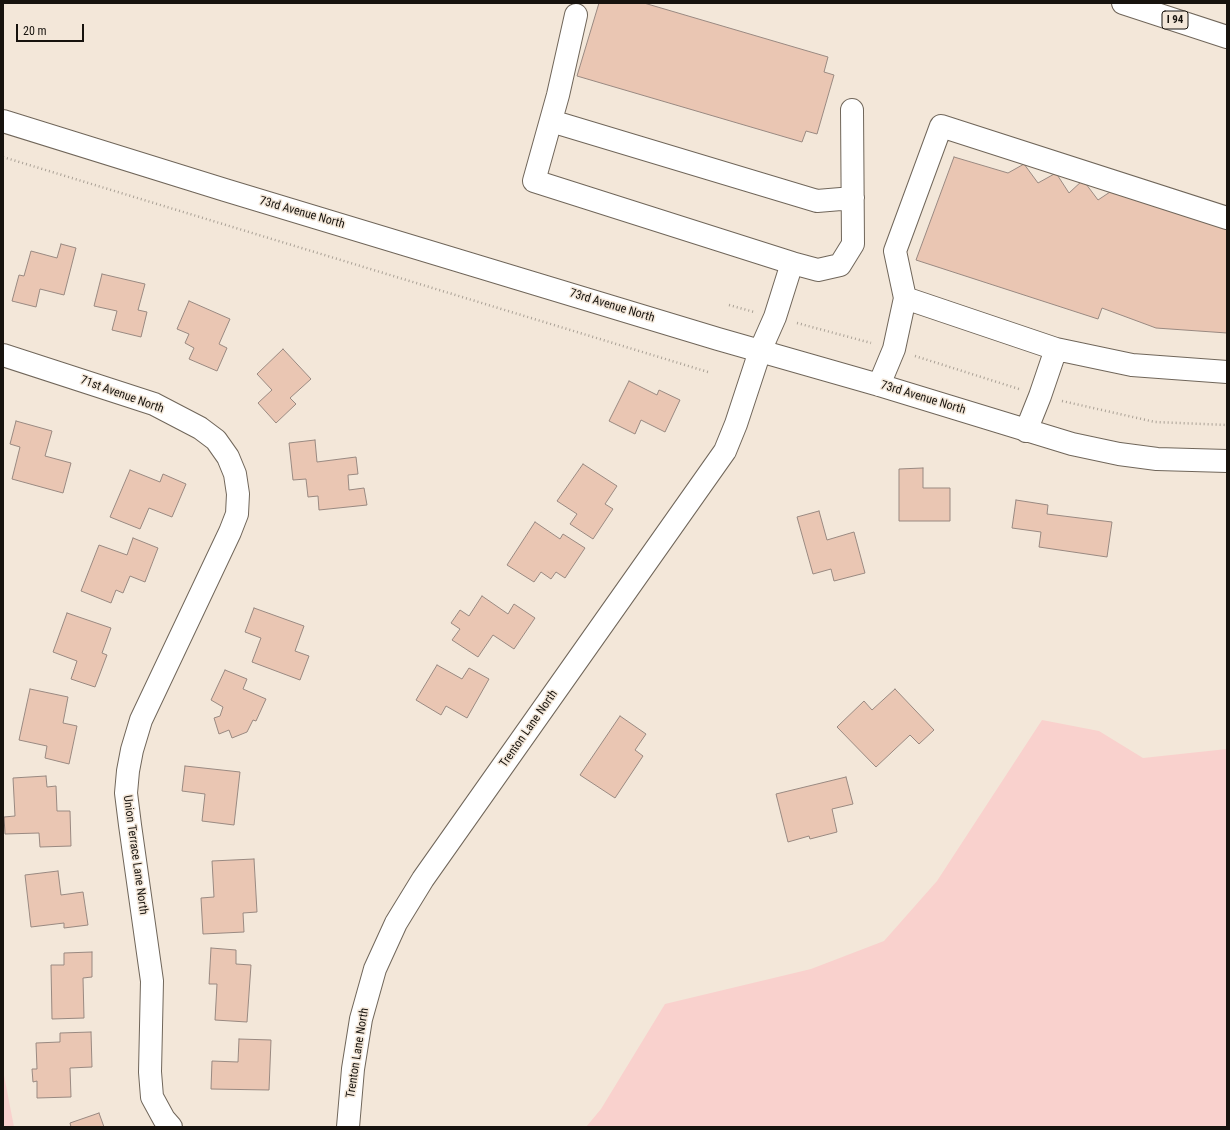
<!DOCTYPE html>
<style>
body{margin:0}
#map{position:relative;width:1230px;height:1130px;overflow:hidden;background:#f3e7d9;font-family:"Roboto Condensed",sans-serif}
canvas{display:block}
.frame{position:absolute;inset:0;border:4px solid #17130e;pointer-events:none}
.scale{position:absolute;left:16px;top:24px;width:68px;height:18px;box-sizing:border-box;border:2px solid #17130e;border-top:0;padding-left:5px;font-size:12px;line-height:14px;white-space:nowrap;color:#17130e;-webkit-text-stroke:3px #f3e7d9;paint-order:stroke}
</style>
<div id="map">
<canvas width="1230" height="1130"></canvas>
<div class="frame"></div>
<div class="scale">20 m</div>
</div>
<script>
const ctx = document.querySelector('canvas').getContext('2d');
ctx.lineJoin = 'round';
function paint(path, color) { ctx.fillStyle = color; ctx.fill(path, 'evenodd'); }
const poly = rows => new Path2D(rows.map(r => 'M' + r).join(''));
function strokePath(path, color, width, dash) { ctx.strokeStyle = color; ctx.lineWidth = width; ctx.lineCap = dash ? 'butt' : 'round'; ctx.setLineDash(dash || []); ctx.stroke(path); }
function label(font, color, halo, rows, align = 'center') {
  ctx.font = font + ' "Roboto Condensed",sans-serif'; ctx.lineWidth = 3; ctx.setLineDash([]); ctx.textBaseline = 'middle'; ctx.strokeStyle = halo; ctx.fillStyle = color; for (const [text, x, y, turn = 0] of rows) {
    ctx.save(); ctx.translate(x, y); ctx.rotate((+turn || 0) * Math.PI / 180); ctx.textAlign = isNaN(turn) ? turn : align; if (halo) ctx.strokeText(text, 0, 0); ctx.fillText(text, 0, 0); ctx.restore();
  }
}
paint(poly([
 [1042,720,1099,731,1143,758,1227,749,1227,1127,586,1127,601,1109,665,1004,811,969,884,941,937,881],
 [3,1070,14,1127,3,1127]
]), '#f9d1cd');
const building = poly([
 [599,3,644,3,828,57,824,72,834,75,817,134,806,131,802,142,577,76,599,3],
 [954,157,1008,173,1024,164,1038,183,1056,173,1069,193,1083,180,1098,200,1113,190,1227,227,1227,333,1156,328,1102,308,1098,319,916,260,954,157],
 [61,244,76,248,64,295,40,289,36,307,12,301,19,275,24,276,31,251,57,258,61,244],
 [102,274,145,284,138,310,147,312,141,337,112,330,117,311,94,306,102,274],
 [189,301,230,319,219,344,227,348,217,371,189,359,194,348,185,343,189,334,177,329,189,301],
 [283,349,311,379,290,398,296,404,276,423,258,403,272,390,257,374,283,349],
 [629,381,657,395,659,390,680,400,665,432,641,420,635,434,609,421,629,381],
 [16,421,52,431,45,456,71,463,63,493,12,479,20,447,10,444,16,421],
 [315,440,317,462,356,457,358,474,348,475,349,490,364,488,367,505,319,510,318,496,308,497,306,479,293,480,289,443,315,440],
 [583,464,617,486,605,504,613,509,593,539,570,524,577,514,557,501,583,464],
 [923,468,923,488,950,488,950,521,899,521,899,469,923,468],
 [130,470,160,482,163,474,186,484,172,517,149,508,140,529,110,517,130,470],
 [1016,500,1048,505,1047,514,1112,522,1107,557,1039,547,1041,532,1012,528,1016,500],
 [819,511,827,540,854,532,865,573,834,581,831,569,813,574,797,517,819,511],
 [535,522,560,539,563,534,585,548,565,578,556,572,551,579,541,572,534,582,507,565,535,522],
 [133,538,158,548,145,582,130,576,123,593,116,590,111,603,81,591,99,545,127,555,133,538],
 [482,596,508,614,514,604,535,618,514,649,493,635,478,657,452,640,460,629,451,623,460,610,469,616,482,596],
 [254,608,304,626,295,651,309,656,300,680,252,662,261,638,245,632,254,608],
 [67,613,111,628,102,653,107,655,95,687,71,679,77,661,53,652,67,613],
 [437,665,462,679,469,668,489,679,467,718,446,706,441,715,416,700,437,665],
 [225,670,247,679,243,689,266,699,256,721,253,720,247,732,232,738,229,730,219,734,214,718,220,716,223,707,211,700,225,670],
 [30,689,68,697,63,723,77,726,69,764,45,758,47,746,19,740,30,689],
 [895,689,934,730,919,744,910,735,876,767,837,727,864,701,872,710,895,689],
 [620,716,646,734,635,750,643,756,615,798,580,775,620,716],
 [185,766,240,772,234,825,202,821,205,794,182,791,185,766],
 [46,776,47,787,56,786,57,811,70,811,71,846,40,847,39,833,5,834,4,817,15,816,13,778,46,776],
 [846,777,853,804,832,809,837,832,810,839,809,836,788,842,776,794,846,777],
 [254,859,257,912,243,913,244,932,203,934,201,898,214,897,212,861,254,859],
 [58,871,61,895,83,892,88,925,64,928,64,923,31,927,25,875,58,871],
 [211,948,236,950,236,964,251,965,247,1022,215,1020,217,984,209,984,211,948],
 [92,952,92,977,83,978,84,1018,52,1019,51,965,64,965,64,953,92,952],
 [91,1032,92,1067,70,1068,71,1097,37,1098,37,1081,33,1082,32,1069,37,1069,36,1043,60,1042,60,1033,91,1032],
 [239,1039,271,1040,269,1090,211,1089,212,1061,238,1062,239,1039],
 [99,1113,104,1127,71,1127,70,1123,99,1113]
]);
paint(building, '#eac6b3');
strokePath(building, '#998981', 1);
const minor = poly([
 [3,121,225,190,718,339,879,385,1072,444,1119,454,1157,459,1227,461],
 [551,121,817,201,853,198],
 [1227,218,941,126,895,251,905,298,1056,349,1132,365,1227,372],
 [792,263,818,270,840,265,853,244,852,110],
 [3,355,154,404,200,428,216,440,228,457,235,474,238,494,237,514,230,532,141,720,132,750,128,771,126,793,130,825,152,981,150,1072,152,1097,164,1119,171,1127],
 [879,385,894,349,905,298],
 [1026,431,1040,396,1056,349],
 [348,1127,353,1069,361,1019,375,969,396,923,423,879,725,451,736,424,760,351,775,317,792,263,534,181,558,95,576,15]
]);
const highway = poly([
 [1123,3,1227,37]
]);
strokePath(minor, '#70665a', 24);
strokePath(highway, '#70665a', 24);
strokePath(poly([
 [3,157,708,372],
 [729,305,754,312],
 [797,323,871,343],
 [915,356,1019,389],
 [1062,401,1155,422,1227,425]
]), '#a9a095', 2.5, [1, 3]);
strokePath(minor, '#fff', 22);
strokePath(highway, '#fff', 22);
for (const [x, y, w] of [
 [1175,20,26]
]) { const box = new Path2D(); box.roundRect(x - w / 2, y - 9, w, 18, 3); ctx.fillStyle = '#f3e7d9'; ctx.fill(box); strokePath(box, '#17130e', 1); }
label('bold 11px', '#17130e', null, [
 ["I 94",1175,20]
]);
label('12px', '#17130e', '#f3e7d9', [
 ["73rd Avenue North",302,213,16],
 ["73rd Avenue North",612,306,17],
 ["71st Avenue North",122,395,20],
 ["73rd Avenue North",923,398,17],
 ["Trenton Lane North",529,729,-55],
 ["Union Terrace Lane North",135,855,82],
 ["Trenton Lane North",358,1053,-81]
]);
</script>
